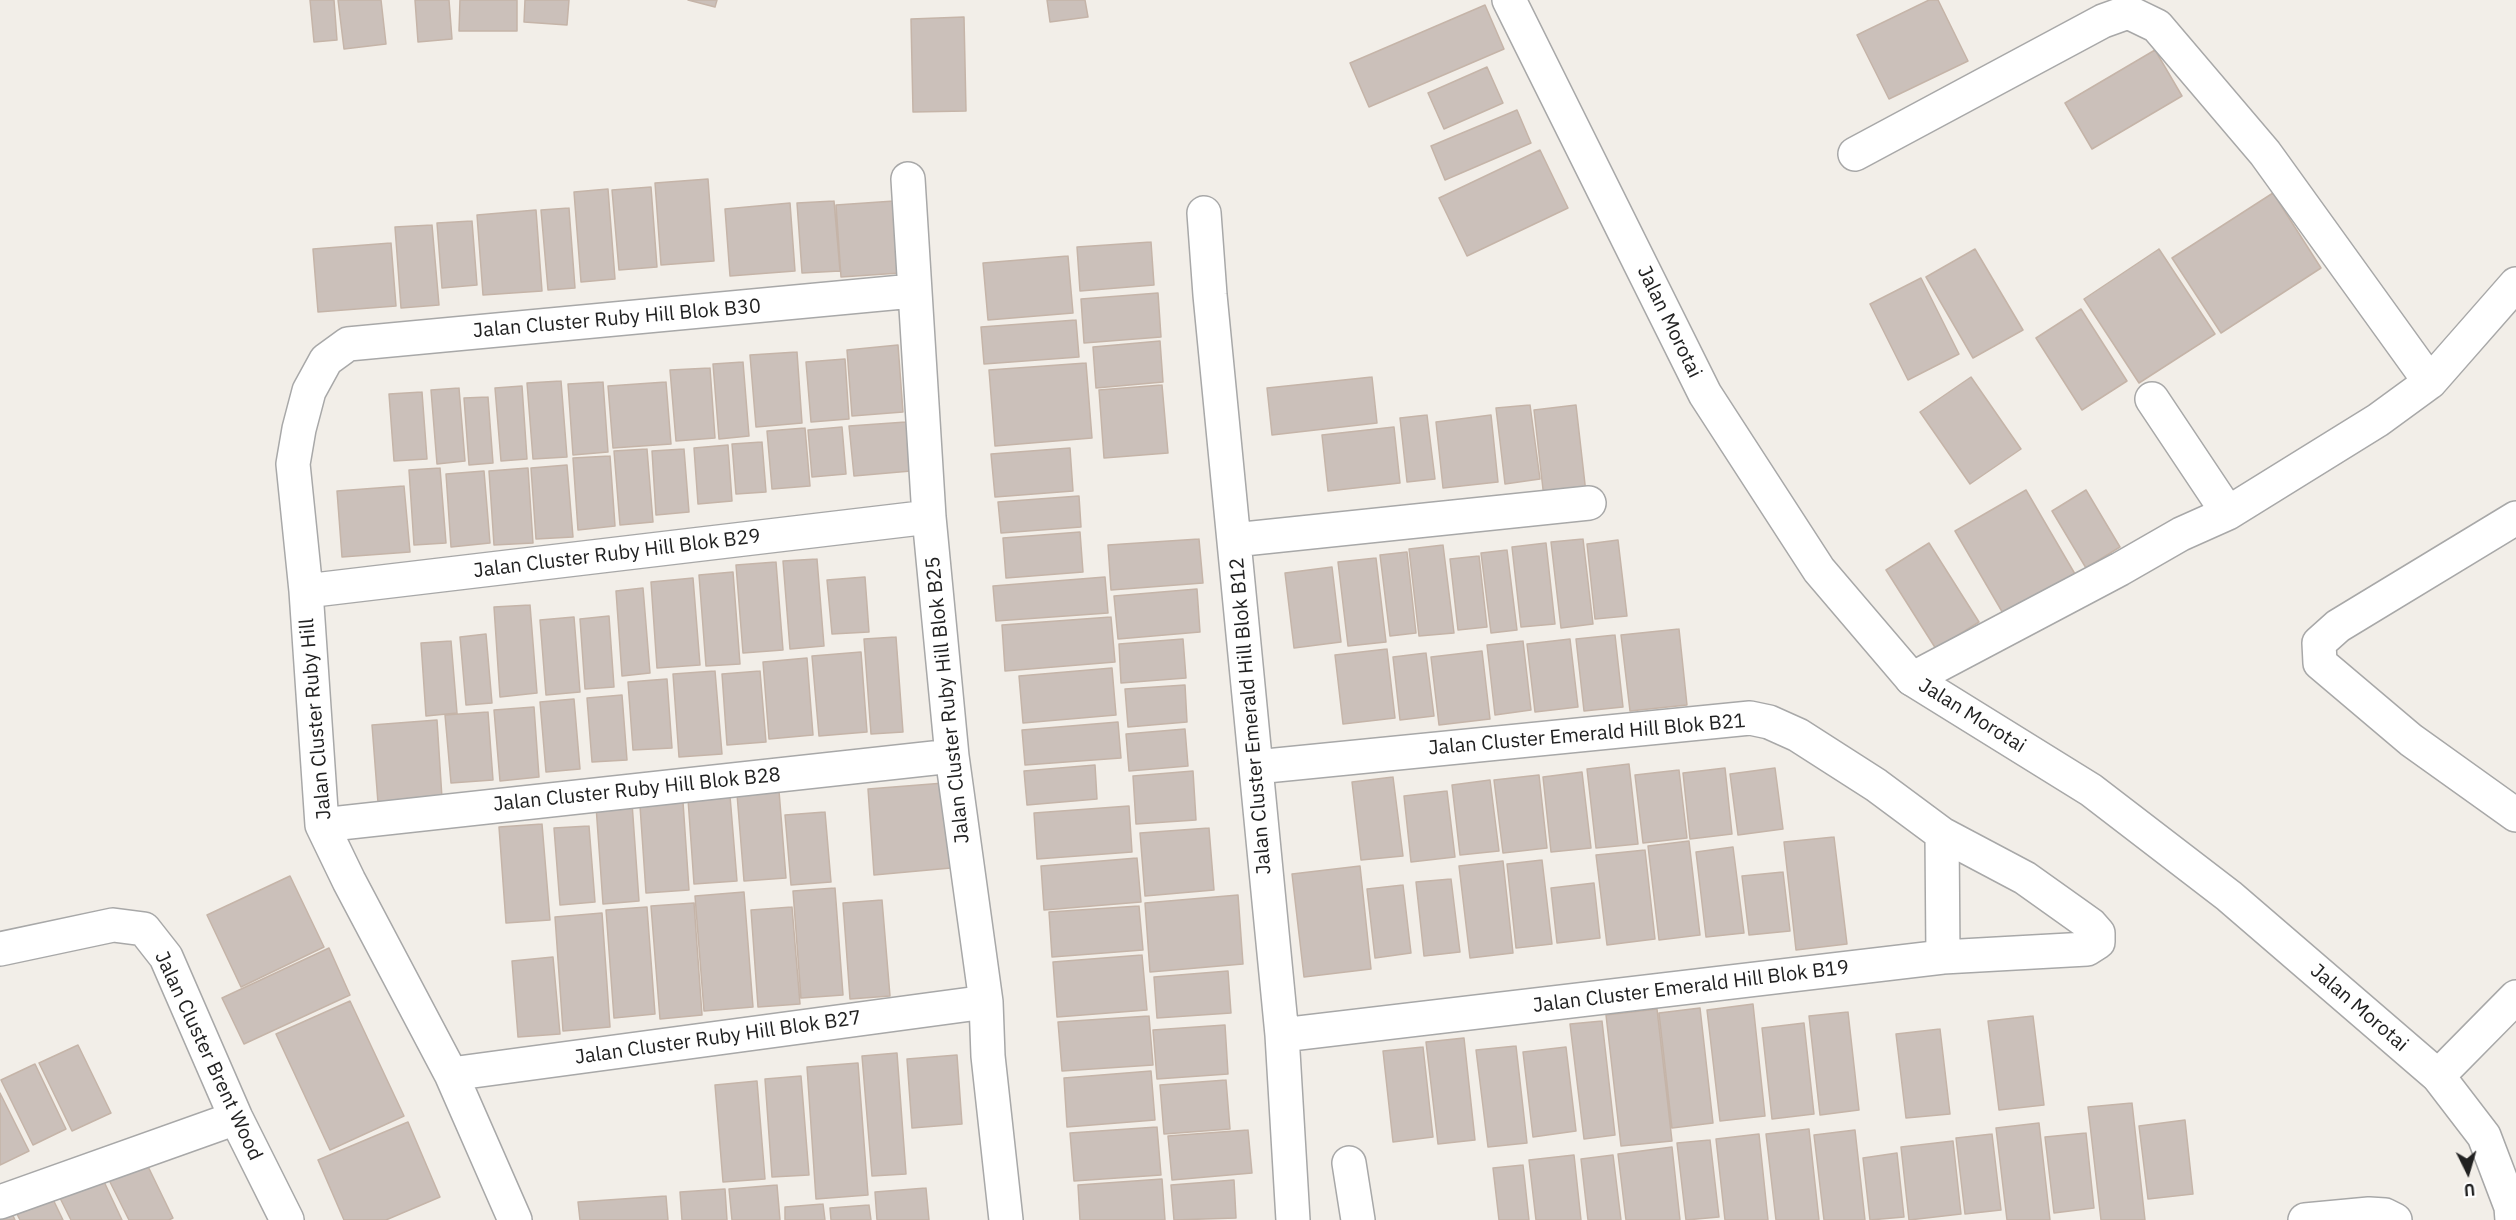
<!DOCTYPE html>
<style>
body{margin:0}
#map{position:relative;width:2516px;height:1220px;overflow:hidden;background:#f2eee8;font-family:"IBM Plex Sans",sans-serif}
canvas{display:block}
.north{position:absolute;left:2438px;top:1142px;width:60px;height:60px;-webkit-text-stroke:4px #fff;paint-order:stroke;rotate:175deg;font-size:16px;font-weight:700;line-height:24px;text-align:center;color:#212121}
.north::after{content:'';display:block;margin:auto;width:21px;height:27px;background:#212121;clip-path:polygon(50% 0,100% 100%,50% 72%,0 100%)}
</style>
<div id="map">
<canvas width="2516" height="1220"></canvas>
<div class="north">U</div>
</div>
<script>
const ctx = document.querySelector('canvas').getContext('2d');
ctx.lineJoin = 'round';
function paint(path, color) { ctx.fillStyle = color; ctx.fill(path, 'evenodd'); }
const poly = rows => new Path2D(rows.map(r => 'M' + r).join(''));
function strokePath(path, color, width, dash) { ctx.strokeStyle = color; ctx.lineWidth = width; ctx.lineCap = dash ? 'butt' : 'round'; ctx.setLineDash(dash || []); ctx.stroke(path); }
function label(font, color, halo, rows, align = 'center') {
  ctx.font = font + ' "IBM Plex Sans",sans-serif'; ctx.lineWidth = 6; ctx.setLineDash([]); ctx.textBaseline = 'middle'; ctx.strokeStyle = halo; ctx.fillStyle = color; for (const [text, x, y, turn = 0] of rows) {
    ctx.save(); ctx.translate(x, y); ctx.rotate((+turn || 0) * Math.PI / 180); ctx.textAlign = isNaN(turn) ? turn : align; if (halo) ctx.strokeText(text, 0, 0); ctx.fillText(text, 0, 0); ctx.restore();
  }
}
const building = poly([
 [310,0,334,0,337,40,314,42,310,0],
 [338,0,381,0,386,44,344,49,338,0],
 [415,0,449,0,452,39,418,42,415,0],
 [460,0,517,0,517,31,459,31,460,0],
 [525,0,569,0,567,25,524,22,525,0],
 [688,0,717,0,715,7,688,0],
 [1047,0,1085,0,1088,17,1050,22,1047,0],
 [1929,0,1938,0,1968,61,1889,99,1857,35,1929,0],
 [1485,5,1504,49,1369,107,1350,63,1485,5],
 [964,17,966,111,913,112,911,19,964,17],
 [2155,50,2182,96,2092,149,2065,103,2155,50],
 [1487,67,1503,103,1444,129,1428,93,1487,67],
 [1517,110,1531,143,1445,180,1431,146,1517,110],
 [1540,150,1568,208,1467,256,1439,198,1540,150],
 [708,179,714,261,661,265,655,183,708,179],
 [651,187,657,267,619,270,612,190,651,187],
 [608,189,615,279,581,282,574,192,608,189],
 [2273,193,2321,268,2221,333,2172,258,2273,193],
 [834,201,840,271,802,273,797,203,834,201],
 [894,201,900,273,841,277,836,205,894,201],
 [790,203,795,271,730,276,725,209,790,203],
 [569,208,575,288,548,290,541,210,569,208],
 [536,210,542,291,483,295,477,215,536,210],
 [472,221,477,285,442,288,437,223,472,221],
 [432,225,439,305,401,308,395,227,432,225],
 [1151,242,1154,285,1080,291,1077,247,1151,242],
 [391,243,396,306,318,312,313,249,391,243],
 [1975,249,2023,330,1973,358,1926,277,1975,249],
 [2159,249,2215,334,2139,383,2084,299,2159,249],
 [1068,256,1073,313,988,320,983,263,1068,256],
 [1921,278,1959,354,1908,380,1870,304,1921,278],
 [1158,293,1161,337,1084,343,1081,299,1158,293],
 [2081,309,2127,381,2082,410,2036,338,2081,309],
 [1076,320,1079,357,984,364,981,327,1076,320],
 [1160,341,1163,382,1096,388,1093,347,1160,341],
 [898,345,903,412,852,416,847,350,898,345],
 [797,352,802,423,756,427,750,355,797,352],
 [845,359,849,419,811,422,806,362,845,359],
 [743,362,749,436,719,439,713,364,743,362],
 [1086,363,1092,438,995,446,989,370,1086,363],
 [710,368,715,438,676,441,670,370,710,368],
 [1372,377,1377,423,1272,435,1267,388,1372,377],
 [1971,377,2021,449,1970,484,1920,412,1971,377],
 [561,381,567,457,533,459,527,383,561,381],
 [603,382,608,452,573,455,568,384,603,382],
 [666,382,671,444,613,448,608,386,666,382],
 [1162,385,1168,453,1104,458,1099,390,1162,385],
 [522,386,527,459,501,461,495,388,522,386],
 [459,388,465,461,437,464,431,390,459,388],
 [422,392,427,459,394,461,389,394,422,392],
 [488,397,493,463,469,465,464,398,488,397],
 [1530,405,1540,479,1505,484,1496,408,1530,405],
 [1576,405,1586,493,1544,498,1534,410,1576,405],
 [1427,415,1435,479,1407,482,1400,418,1427,415],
 [1491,415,1498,482,1443,488,1436,422,1491,415],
 [906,422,911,471,854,476,849,426,906,422],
 [842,427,846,474,812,477,808,430,842,427],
 [1394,427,1400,483,1328,491,1322,435,1394,427],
 [805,428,810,486,772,489,767,431,805,428],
 [762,442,766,492,736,494,732,444,762,442],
 [728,445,732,501,698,504,694,448,728,445],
 [1070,448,1073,491,995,497,991,454,1070,448],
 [647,449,653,522,620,525,614,451,647,449],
 [684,449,689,512,656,515,652,451,684,449],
 [610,456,615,526,578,530,573,458,610,456],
 [567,465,573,537,536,539,531,468,567,465],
 [440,468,446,543,414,545,409,470,440,468],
 [528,468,533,543,494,545,489,471,528,468],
 [484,471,490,543,451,547,446,474,484,471],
 [404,486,410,552,342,557,337,491,404,486],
 [2026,490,2075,574,2004,615,1955,531,2026,490],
 [2086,490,2120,547,2086,568,2052,511,2086,490],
 [1079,496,1081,527,1001,533,998,502,1079,496],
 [1080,532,1083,572,1006,578,1003,538,1080,532],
 [1199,539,1203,583,1111,590,1108,545,1199,539],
 [1583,539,1593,624,1561,628,1551,542,1583,539],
 [1618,540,1627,616,1595,619,1587,544,1618,540],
 [1546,543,1555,624,1521,627,1512,547,1546,543],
 [1929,543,1979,622,1936,649,1886,570,1929,543],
 [1443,545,1454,633,1419,636,1409,549,1443,545],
 [1507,550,1517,630,1491,633,1481,553,1507,550],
 [1407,552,1416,633,1390,636,1380,555,1407,552],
 [1479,556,1487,627,1458,630,1450,559,1479,556],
 [1376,558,1386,642,1348,646,1338,562,1376,558],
 [817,559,824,646,790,649,783,561,817,559],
 [776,562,783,650,743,653,736,565,776,562],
 [1332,567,1341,642,1294,648,1285,573,1332,567],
 [733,572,740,664,706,666,699,575,733,572],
 [865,577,869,632,832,634,827,580,865,577],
 [1105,577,1108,613,996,621,993,586,1105,577],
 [693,578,700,665,657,668,651,582,693,578],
 [643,588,650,673,622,676,616,591,643,588],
 [1197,589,1200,632,1118,639,1114,596,1197,589],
 [530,605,537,693,500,697,494,607,530,605],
 [609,616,614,687,585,689,580,619,609,616],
 [574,617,580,692,546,695,540,620,574,617],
 [1111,617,1115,662,1005,671,1002,625,1111,617],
 [1679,629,1687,705,1630,711,1621,635,1679,629],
 [486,634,492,703,466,705,460,637,486,634],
 [1615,635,1623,707,1584,711,1576,639,1615,635],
 [896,637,903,732,871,734,864,639,896,637],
 [1183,639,1186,678,1121,683,1119,644,1183,639],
 [1570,639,1578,707,1535,712,1527,644,1570,639],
 [451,641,457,713,426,716,421,643,451,641],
 [1523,641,1531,710,1495,715,1487,645,1523,641],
 [1387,649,1395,718,1343,724,1335,655,1387,649],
 [1482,651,1490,719,1439,725,1431,657,1482,651],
 [861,652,867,732,819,736,812,656,861,652],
 [1426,653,1434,716,1400,720,1393,657,1426,653],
 [807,658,813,735,769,739,763,662,807,658],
 [1112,668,1116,715,1023,723,1019,676,1112,668],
 [715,671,722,754,679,757,673,674,715,671],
 [760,671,766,742,727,745,722,674,760,671],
 [667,679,672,748,633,750,628,682,667,679],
 [1185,685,1187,722,1128,727,1125,689,1185,685],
 [622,695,627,760,592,762,587,698,622,695],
 [574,699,580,769,546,772,540,702,574,699],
 [534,707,539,777,500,781,494,710,534,707],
 [488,712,493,780,451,783,445,715,488,712],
 [437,720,442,798,378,803,372,725,437,720],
 [1118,722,1121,758,1025,765,1022,730,1118,722],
 [1185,729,1188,766,1129,771,1126,734,1185,729],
 [1629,764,1638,844,1596,848,1587,769,1629,764],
 [1095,765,1097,799,1027,805,1024,771,1095,765],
 [1725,768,1732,834,1690,839,1683,773,1725,768],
 [1775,768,1783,829,1738,835,1730,774,1775,768],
 [1679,770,1687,838,1643,843,1635,775,1679,770],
 [1193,771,1196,820,1136,824,1133,776,1193,771],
 [1582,772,1591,848,1551,852,1543,777,1582,772],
 [1539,775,1547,848,1503,853,1494,780,1539,775],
 [1393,777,1403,856,1361,860,1352,782,1393,777],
 [1490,780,1499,851,1460,855,1452,785,1490,780],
 [944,783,951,868,874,875,868,789,944,783],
 [779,791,786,878,744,881,737,794,779,791],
 [1447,791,1455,857,1411,862,1404,796,1447,791],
 [730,796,737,881,694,884,688,799,730,796],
 [683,802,689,890,646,893,640,806,683,802],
 [632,803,639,901,603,904,596,806,632,803],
 [1129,806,1132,852,1037,859,1034,813,1129,806],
 [825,812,831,882,791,885,785,815,825,812],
 [542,824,550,920,506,923,499,827,542,824],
 [589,826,595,902,560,905,554,828,589,826],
 [1209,828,1214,890,1145,896,1140,833,1209,828],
 [1834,837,1847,944,1796,950,1784,842,1834,837],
 [1689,841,1700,935,1659,940,1648,846,1689,841],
 [1733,847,1744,933,1706,937,1696,852,1733,847],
 [1645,850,1655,939,1607,945,1596,855,1645,850],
 [1137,858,1141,902,1044,910,1041,866,1137,858],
 [1542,860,1552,944,1516,948,1507,864,1542,860],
 [1503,861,1513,953,1470,958,1459,866,1503,861],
 [1360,866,1371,969,1304,977,1292,874,1360,866],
 [1783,872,1790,931,1749,935,1742,876,1783,872],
 [290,876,324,947,241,987,207,915,290,876],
 [1451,879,1460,952,1424,956,1416,882,1451,879],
 [1594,883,1600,938,1557,943,1551,888,1594,883],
 [1403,885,1411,953,1375,958,1367,889,1403,885],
 [835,888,843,995,801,998,793,891,835,888],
 [744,892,753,1007,704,1011,695,896,744,892],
 [1238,895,1243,964,1150,972,1145,903,1238,895],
 [882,900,890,996,850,999,843,903,882,900],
 [694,903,702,1015,660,1019,651,906,694,903],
 [1139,906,1143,950,1052,957,1049,912,1139,906],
 [647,907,655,1014,614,1018,606,910,647,907],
 [792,907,800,1004,758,1007,751,910,792,907],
 [602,913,610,1027,563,1031,555,917,602,913],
 [329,948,350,995,244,1044,222,998,329,948],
 [1142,955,1147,1010,1057,1017,1053,962,1142,955],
 [553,957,560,1034,518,1037,512,961,553,957],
 [1228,971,1231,1013,1157,1018,1154,977,1228,971],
 [350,1001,404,1116,330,1150,276,1034,350,1001],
 [1753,1004,1765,1116,1720,1121,1707,1010,1753,1004],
 [1700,1008,1713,1123,1672,1128,1659,1013,1700,1008],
 [1657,1009,1672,1141,1621,1146,1606,1015,1657,1009],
 [1848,1012,1859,1110,1820,1115,1809,1016,1848,1012],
 [1149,1016,1153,1065,1062,1071,1058,1022,1149,1016],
 [2033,1016,2044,1105,1999,1110,1988,1021,2033,1016],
 [1602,1021,1615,1135,1584,1139,1570,1024,1602,1021],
 [1804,1023,1814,1114,1772,1119,1762,1028,1804,1023],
 [1225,1025,1228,1074,1157,1079,1153,1030,1225,1025],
 [1940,1029,1950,1114,1906,1118,1896,1034,1940,1029],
 [1464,1038,1475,1140,1438,1144,1426,1042,1464,1038],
 [78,1045,111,1113,72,1131,39,1063,78,1045],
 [1516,1046,1527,1143,1488,1147,1476,1050,1516,1046],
 [1423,1047,1433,1137,1393,1142,1383,1051,1423,1047],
 [1566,1047,1576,1131,1533,1137,1523,1052,1566,1047],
 [897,1053,906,1174,872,1176,862,1056,897,1053],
 [957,1055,962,1124,912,1128,907,1059,957,1055],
 [858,1063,868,1195,816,1199,807,1067,858,1063],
 [35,1064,66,1129,33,1145,1,1080,35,1064],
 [1151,1071,1155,1120,1067,1127,1064,1078,1151,1071],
 [801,1076,809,1175,772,1177,765,1079,801,1076],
 [1226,1080,1230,1129,1164,1134,1160,1085,1226,1080],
 [757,1081,765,1179,723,1182,715,1085,757,1081],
 [0,1093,29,1151,0,1165,0,1093],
 [2132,1103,2145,1220,2101,1220,2088,1107,2132,1103],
 [2185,1120,2193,1194,2148,1199,2139,1126,2185,1120],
 [408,1122,440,1197,386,1220,344,1220,318,1160,408,1122],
 [2039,1123,2050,1220,2007,1220,1996,1128,2039,1123],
 [1157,1127,1161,1175,1074,1181,1070,1133,1157,1127],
 [1809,1129,1819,1220,1776,1220,1766,1134,1809,1129],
 [1248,1130,1252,1173,1172,1180,1168,1136,1248,1130],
 [1855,1130,1865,1220,1824,1220,1814,1135,1855,1130],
 [2086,1133,2094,1208,2054,1213,2045,1137,2086,1133],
 [1759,1134,1768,1220,1725,1220,1716,1139,1759,1134],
 [1992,1134,2001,1210,1965,1214,1956,1138,1992,1134],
 [1710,1140,1719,1217,1686,1220,1677,1143,1710,1140],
 [1953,1141,1961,1214,1909,1220,1901,1147,1953,1141],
 [1672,1147,1680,1220,1626,1220,1618,1154,1672,1147],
 [141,1152,173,1218,169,1220,129,1220,104,1170,141,1152],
 [1897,1153,1904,1217,1870,1220,1863,1158,1897,1153],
 [1574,1155,1581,1220,1536,1220,1529,1160,1574,1155],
 [1613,1155,1621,1220,1588,1220,1581,1159,1613,1155],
 [1523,1165,1529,1220,1499,1220,1493,1168,1523,1165],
 [99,1171,122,1220,71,1220,57,1192,99,1171],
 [1162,1179,1165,1220,1080,1220,1078,1185,1162,1179],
 [1234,1180,1236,1218,1174,1220,1171,1185,1234,1180],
 [777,1185,780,1220,732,1220,729,1189,777,1185],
 [926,1188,929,1220,877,1220,875,1192,926,1188],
 [48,1189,63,1220,20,1220,13,1206,48,1189],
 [725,1189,727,1220,682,1220,680,1192,725,1189],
 [666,1196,668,1220,580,1220,578,1202,666,1196],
 [823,1204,825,1220,785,1220,785,1207,823,1204],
 [869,1205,871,1220,831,1220,830,1208,869,1205],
 [10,1209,15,1220,0,1220,0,1215,10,1209]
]);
paint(building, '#cbc0ba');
strokePath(building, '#c5b4a8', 1.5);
const minor = poly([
 [1855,154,2103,21,2128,12,2157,26,2265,153,2430,382],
 [908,179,929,517,952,756,986,1002,988,1056,1006,1220],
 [1204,213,1210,295,1282,1035,1293,1220],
 [2152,399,2228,513],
 [2516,518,2338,626,2319,643,2320,663,2411,740,2516,815],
 [1234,540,1589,503],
 [306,591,929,517],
 [1912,679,2120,569,2181,534,2228,513,2378,420,2430,382,2516,284],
 [1256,767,1750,718,1769,722,1798,735,1876,785,1942,834,2025,878,2091,925,2098,933,2098,942,2087,949,1943,957,1282,1035],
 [322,825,952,756],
 [1942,834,1943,957],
 [0,949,113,925,144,929,166,957,236,1118,287,1220],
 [451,1074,986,1002],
 [2438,1076,2516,997],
 [1349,1163,1358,1220],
 [0,1202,236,1118],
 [515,1220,451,1074,349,881,322,825,306,591,293,464,299,429,309,391,326,360,348,344,913,291],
 [2305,1220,2369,1214,2385,1215,2395,1220]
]);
const tertiary = poly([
 [1509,0,1705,394,1819,570,1912,679,2091,790,2229,896,2438,1076,2484,1136,2511,1207,2512,1220]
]);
strokePath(minor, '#a8a8a8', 36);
strokePath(tertiary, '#a8a8a8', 36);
strokePath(minor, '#fff', 33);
strokePath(tertiary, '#fff', 33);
label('20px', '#212121', '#fff', [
 ["Jalan Cluster Ruby Hill Blok B30",617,319,-5],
 ["Jalan Morotai",1669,322,64],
 ["Jalan Cluster Ruby Hill Blok B29",617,554,-7],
 ["Jalan Cluster Ruby Hill Blok B25",948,700,-96],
 ["Jalan Cluster Emerald Hill Blok B12",1251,716,-95],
 ["Jalan Morotai",1972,716,32],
 ["Jalan Cluster Ruby Hill",316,719,-95],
 ["Jalan Cluster Emerald Hill Blok B21",1587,735,-5],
 ["Jalan Cluster Ruby Hill Blok B28",637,790,-6],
 ["Jalan Cluster Emerald Hill Blok B19",1691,987,-7],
 ["Jalan Morotai",2359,1008,41],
 ["Jalan Cluster Ruby Hill Blok B27",718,1038,-8],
 ["Jalan Cluster Brent Wood",208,1056,65]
]);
</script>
